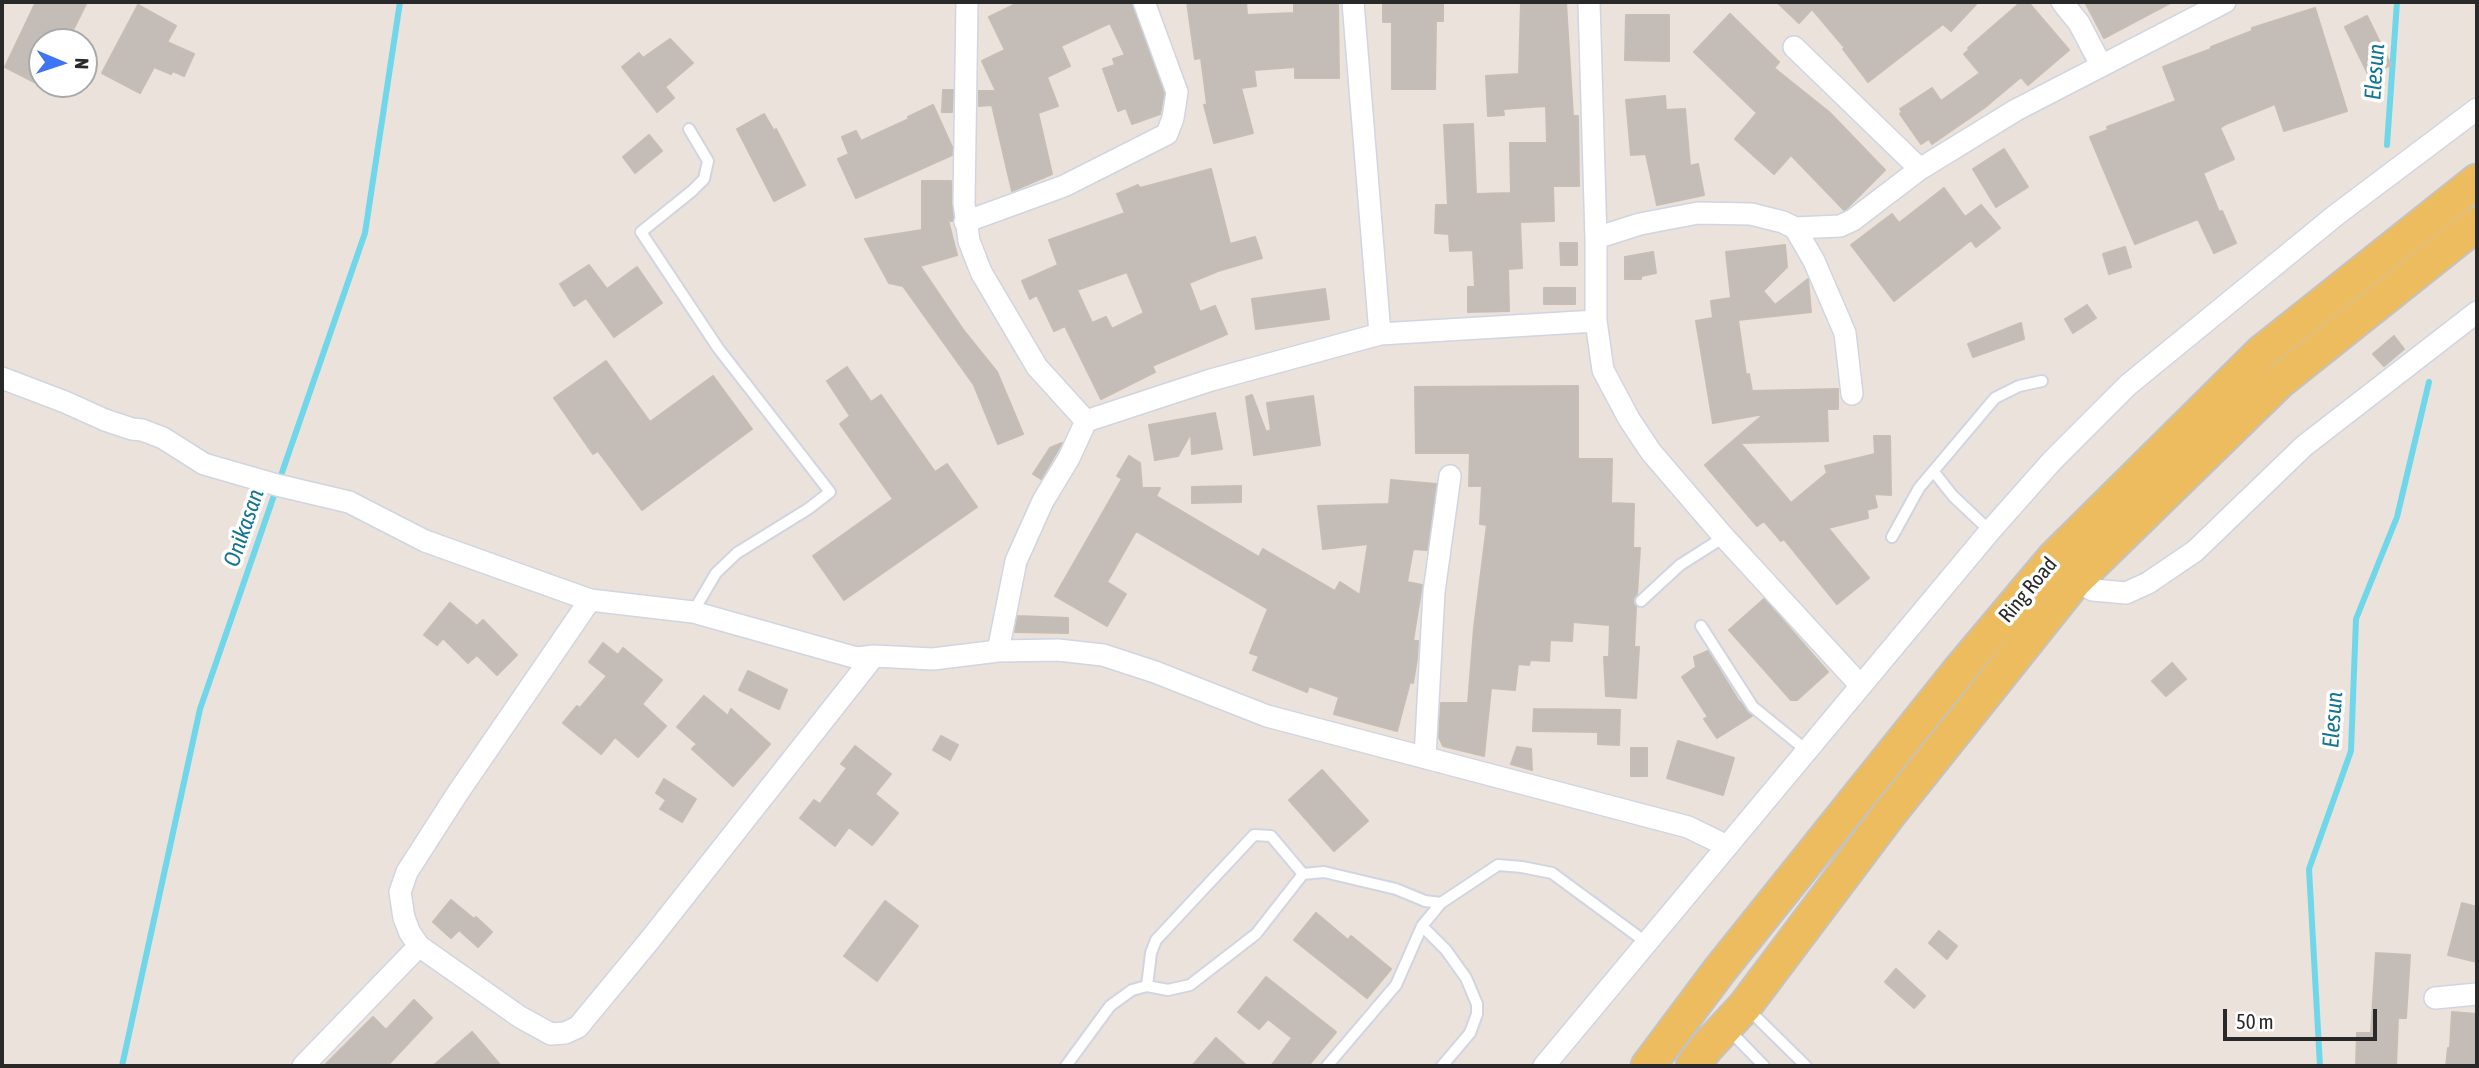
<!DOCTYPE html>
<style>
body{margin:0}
#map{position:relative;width:2479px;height:1068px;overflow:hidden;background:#ebe2db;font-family:"Asap Condensed",sans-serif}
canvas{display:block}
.frame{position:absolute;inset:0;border:4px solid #292929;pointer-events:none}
.north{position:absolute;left:28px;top:28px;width:70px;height:70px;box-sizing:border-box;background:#fff;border:2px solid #a9a9a9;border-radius:50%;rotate:92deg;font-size:19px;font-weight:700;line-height:28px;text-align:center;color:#292929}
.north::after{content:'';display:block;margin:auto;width:24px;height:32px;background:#3f74f4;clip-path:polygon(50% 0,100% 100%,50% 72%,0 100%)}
.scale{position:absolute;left:2223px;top:1009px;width:154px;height:32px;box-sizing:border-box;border:4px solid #292929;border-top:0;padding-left:9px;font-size:21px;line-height:24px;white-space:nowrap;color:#292929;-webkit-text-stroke:5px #fff;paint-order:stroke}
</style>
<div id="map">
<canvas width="2479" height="1068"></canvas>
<div class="frame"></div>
<div class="north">N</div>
<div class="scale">50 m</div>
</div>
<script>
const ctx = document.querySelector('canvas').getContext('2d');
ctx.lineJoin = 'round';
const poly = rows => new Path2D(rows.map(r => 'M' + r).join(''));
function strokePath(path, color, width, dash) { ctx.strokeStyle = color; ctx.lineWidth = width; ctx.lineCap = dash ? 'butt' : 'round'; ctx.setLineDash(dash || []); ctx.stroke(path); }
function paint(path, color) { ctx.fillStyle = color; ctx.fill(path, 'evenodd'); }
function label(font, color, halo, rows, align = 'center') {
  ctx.font = font + ' "Asap Condensed",sans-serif'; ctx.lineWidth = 7; ctx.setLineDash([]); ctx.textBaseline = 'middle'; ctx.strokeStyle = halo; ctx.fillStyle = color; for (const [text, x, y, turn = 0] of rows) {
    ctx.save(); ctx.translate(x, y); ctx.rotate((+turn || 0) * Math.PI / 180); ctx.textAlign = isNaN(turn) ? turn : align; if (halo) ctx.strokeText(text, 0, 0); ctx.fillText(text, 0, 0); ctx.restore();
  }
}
strokePath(poly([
 [2387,145,2397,2],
 [122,1066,200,709,365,233,400,2],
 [2320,1066,2309,869,2351,751,2356,619,2397,517,2429,382]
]), '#70d7ea', 6);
const building = poly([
 [36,2,87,2,67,42,42,42,42,86,5,67,36,2],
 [1020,2,1131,2,1164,93,1160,114,1132,124,1126,108,1118,111,1103,69,1115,65,1113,59,1125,55,1110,23,1061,46,1070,66,1047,77,1058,106,1038,113,1052,174,1012,191,992,105,979,106,979,91,996,91,982,61,1005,50,989,17,1020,2],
 [1187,2,1246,2,1247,15,1294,13,1294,4,1338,3,1339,78,1295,78,1295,67,1254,70,1256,86,1241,88,1253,133,1214,143,1204,105,1207,104,1201,58,1195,59,1187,2],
 [1383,2,1443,2,1443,21,1436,21,1435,89,1392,89,1392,22,1383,22,1383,2],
 [1521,2,1566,2,1573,116,1578,116,1579,186,1553,186,1554,221,1520,222,1522,268,1508,269,1509,311,1468,312,1468,287,1475,287,1473,250,1450,251,1449,234,1435,233,1436,205,1448,205,1444,125,1473,124,1476,194,1511,193,1510,143,1547,143,1546,106,1503,109,1504,115,1488,116,1486,76,1519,74,1521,2],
 [1777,2,1978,2,1951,31,1943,24,1868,82,1843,49,1845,48,1812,9,1799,23,1777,2],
 [2021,2,2028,2,2069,50,2028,85,2021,77,1984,108,1932,144,1929,139,1921,144,1900,114,1902,112,1900,109,1932,88,1941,101,1980,73,1964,54,1970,49,1968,48,2021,2],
 [2085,2,2172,2,2104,38,2085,2],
 [138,5,176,26,167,42,194,54,184,76,173,71,171,74,154,67,140,93,102,73,138,5],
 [2315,8,2347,111,2284,131,2275,104,2226,124,2220,128,2234,159,2203,173,2219,212,2222,211,2236,243,2214,253,2198,219,2135,244,2090,137,2108,130,2107,127,2176,101,2163,67,2211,49,2211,47,2252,31,2252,28,2315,8],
 [1730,14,1779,62,1774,68,1829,112,1885,170,1846,209,1844,210,1791,155,1774,174,1735,139,1757,113,1694,52,1730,14],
 [1626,15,1669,15,1669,61,1625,60,1626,15],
 [2367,16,2391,65,2369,76,2345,27,2367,16],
 [670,39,693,63,665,87,674,98,657,112,622,67,639,53,643,58,670,39],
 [943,90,953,90,952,112,942,112,943,90],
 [1665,96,1666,110,1685,109,1690,166,1698,164,1704,195,1657,205,1646,154,1631,155,1626,100,1665,96],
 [933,105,952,147,952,155,856,198,838,159,849,154,842,137,856,131,861,141,909,119,908,117,933,105],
 [764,114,774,131,776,129,805,185,774,201,737,129,764,114],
 [649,135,662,151,635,173,623,157,649,135],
 [2004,149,2028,187,1996,207,1973,169,2004,149],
 [1211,169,1230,244,1255,237,1262,258,1218,271,1189,283,1200,312,1215,306,1227,334,1152,366,1155,372,1101,399,1065,326,1054,331,1037,295,1030,299,1022,281,1058,265,1049,240,1125,213,1117,194,1138,185,1140,188,1211,169],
 [1127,272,1144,313,1112,329,1106,317,1092,323,1077,290,1127,272],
 [922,181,951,181,953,218,952,221,948,220,957,255,920,266,964,331,997,372,1023,434,998,444,974,385,903,286,889,283,865,239,922,230,922,181],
 [1944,188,1965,217,1981,205,2000,228,1976,247,1971,240,1894,301,1851,245,1892,214,1899,223,1944,188],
 [1560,243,1577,243,1577,265,1561,265,1560,243],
 [1785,245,1787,267,1763,291,1775,305,1808,279,1811,312,1738,320,1746,375,1749,374,1752,391,1838,389,1838,409,1827,409,1828,441,1740,443,1791,503,1827,473,1825,466,1875,454,1874,436,1890,436,1891,495,1874,494,1877,507,1867,510,1868,518,1828,528,1869,578,1837,604,1784,539,1781,541,1764,521,1757,526,1705,465,1764,414,1713,423,1696,321,1713,318,1711,301,1731,298,1726,252,1785,245],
 [2125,247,2131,267,2109,274,2103,254,2125,247],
 [1653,252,1656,273,1641,276,1641,279,1625,279,1625,257,1653,252],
 [589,265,607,289,637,267,662,303,614,337,586,298,574,306,560,284,589,265],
 [1544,288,1575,288,1575,304,1544,304,1544,288],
 [1325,289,1329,319,1256,329,1252,299,1325,289],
 [2087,305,2096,318,2073,333,2065,319,2087,305],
 [2021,323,2024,339,1973,357,1968,344,2021,323],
 [2394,336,2404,349,2384,366,2373,354,2394,336],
 [606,361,650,422,713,376,752,429,642,510,598,451,593,454,554,398,606,361],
 [847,367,871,402,881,395,935,472,947,464,977,507,844,600,813,556,893,499,840,424,850,416,827,381,847,367],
 [1578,386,1578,459,1612,459,1611,503,1634,504,1633,548,1640,548,1637,594,1633,602,1636,607,1634,647,1639,647,1636,698,1606,696,1604,657,1609,657,1610,625,1573,622,1572,641,1550,640,1549,661,1530,660,1529,665,1518,664,1515,690,1491,688,1484,756,1443,746,1439,737,1441,703,1468,703,1474,628,1487,525,1480,524,1482,486,1469,486,1470,453,1416,453,1415,387,1578,386],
 [1252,395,1266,432,1271,430,1267,403,1313,396,1320,445,1254,455,1246,397,1252,395],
 [1215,413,1222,449,1192,454,1191,433,1178,456,1155,460,1149,425,1215,413],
 [1062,443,1041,479,1033,474,1050,448,1062,443],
 [1129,456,1140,463,1142,488,1160,488,1156,496,1259,557,1263,549,1335,591,1340,582,1360,595,1368,544,1323,549,1318,506,1389,504,1391,480,1436,484,1427,550,1413,549,1407,582,1422,585,1413,641,1418,641,1417,659,1413,683,1410,682,1397,731,1334,714,1339,697,1309,686,1307,692,1253,670,1259,656,1250,653,1268,609,1136,531,1107,582,1126,594,1107,626,1055,596,1122,479,1117,476,1129,456],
 [1241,486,1241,502,1192,503,1192,487,1241,486],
 [1764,599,1828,672,1797,700,1791,700,1729,630,1764,599],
 [450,603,477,626,483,620,517,655,497,675,477,655,468,663,443,638,437,645,424,635,450,603],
 [1018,616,1068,618,1068,633,1015,632,1018,616],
 [603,643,618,655,623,648,662,680,642,704,666,726,638,757,615,737,601,754,563,723,577,706,580,708,607,676,589,662,603,643],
 [1708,651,1738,700,1752,716,1717,738,1704,719,1708,717,1682,677,1696,667,1694,657,1708,651],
 [2172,663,2186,679,2166,696,2152,681,2172,663],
 [748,671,787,690,779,709,739,690,748,671],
 [704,696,728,716,731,709,770,744,733,786,692,749,697,744,677,727,704,696],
 [1534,709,1620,710,1619,745,1598,744,1598,732,1533,731,1534,709],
 [941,736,958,745,950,760,933,750,941,736],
 [1678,741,1734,758,1723,795,1667,778,1678,741],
 [855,746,891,774,875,794,898,813,872,845,849,827,835,846,800,818,814,800,820,804,847,768,841,764,855,746],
 [1517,747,1531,749,1532,770,1511,764,1517,747],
 [1631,748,1647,748,1647,776,1631,776,1631,748],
 [1322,770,1368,821,1334,851,1289,800,1322,770],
 [664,779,696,799,682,822,660,809,666,800,656,793,664,779],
 [451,900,474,919,476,917,492,932,478,947,459,930,451,938,433,922,451,900],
 [885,901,918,926,877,981,844,956,885,901],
 [2462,903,2477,907,2477,962,2448,955,2462,903],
 [1316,913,1348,940,1351,936,1391,969,1367,998,1294,940,1316,913],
 [1939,931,1957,946,1947,959,1929,943,1939,931],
 [2376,953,2410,955,2406,1018,2398,1018,2396,1066,2356,1066,2357,1033,2371,1033,2376,953],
 [1896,969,1925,996,1914,1008,1885,982,1896,969],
 [1266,977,1336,1032,1308,1066,1271,1066,1292,1038,1268,1019,1259,1029,1238,1012,1266,977],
 [414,1000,432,1018,387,1066,324,1066,373,1017,386,1030,414,1000],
 [2452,1012,2477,1014,2477,1066,2446,1066,2448,1048,2450,1048,2452,1012],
 [472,1032,501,1066,433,1066,472,1032],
 [1216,1038,1247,1066,1192,1066,1216,1038]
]);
paint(building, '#c3bcb7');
strokePath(building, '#c6beb5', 2);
const service = poly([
 [689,129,708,161,704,179,692,191,641,232,718,348,830,492,808,509,737,553,716,573,693,612],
 [1934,472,1953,496,1990,531],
 [1892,537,1919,488,1995,398,2019,386,2042,381],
 [1641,601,1680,565,1724,537],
 [1701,626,1753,707,1806,750],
 [1422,926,1446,950,1466,978,1477,1004,1477,1014,1470,1033,1442,1066],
 [1147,986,1151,953,1156,940,1254,835,1271,836,1303,874],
 [1748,1009,1806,1066],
 [1728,1029,1764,1066],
 [1066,1066,1110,1006,1132,990,1147,986,1168,990,1190,985,1256,934,1303,874,1324,872,1396,889,1425,901,1441,903,1498,865,1522,867,1552,873,1647,943],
 [1327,1066,1396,985,1422,926,1441,903]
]);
const minor = poly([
 [967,2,964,203,969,241,981,272,1037,367,1086,421],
 [1353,2,1380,334],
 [1589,2,1596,238,1596,321,1603,370,1629,419,1651,452,1724,537,1861,686],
 [2062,2,2079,23,2101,65],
 [1794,47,1920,169],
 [965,222,1064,186,1167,134,1173,118,1177,92,1144,2],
 [1795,228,1840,226,1853,220,1920,169,2016,110,2225,2],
 [1596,238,1640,224,1698,213,1751,214,1783,222,1795,228,1814,261,1845,333,1852,394],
 [2,378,65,402,105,420,132,429,142,430,163,438,204,464,277,485,349,502,425,541,590,600,693,612,857,658,874,656,933,659,998,651,1058,650,1103,655,1155,672,1267,716,1688,827,1727,846],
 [2075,581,2093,590,2126,593,2148,583,2195,551,2304,446,2477,312],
 [590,600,457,794,407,872,400,892,404,918,410,933,419,946,520,1017,551,1034,565,1033,578,1027,649,941,874,656],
 [998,651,1016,561,1043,501,1069,458,1086,421,1211,380,1380,334,1596,321],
 [1425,758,1434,592,1450,476],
 [2435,998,2477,994],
 [303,1066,419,946],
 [1544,1066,1990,531,2052,461,2128,385,2336,215,2477,109]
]);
const primary = poly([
 [1648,1066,1719,971,1959,671,2054,558,2262,352,2477,181],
 [1693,1066,1706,1048,1745,1006,1890,813,2075,581,2280,381,2477,224]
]);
strokePath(service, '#d0d5e1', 14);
strokePath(minor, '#d0d5e1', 24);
strokePath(primary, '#c3c3c3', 37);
strokePath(service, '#fff', 10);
strokePath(minor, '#fff', 21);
strokePath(primary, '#ecbc5f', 33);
label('21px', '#292929', '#fff', [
 ["Ring Road",2028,590,-50]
]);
label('italic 23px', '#117594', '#fff', [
 ["Elesun",2375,72,-86],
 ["Onikasan",244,528,-71],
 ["Elesun",2333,720,-86]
]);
</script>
